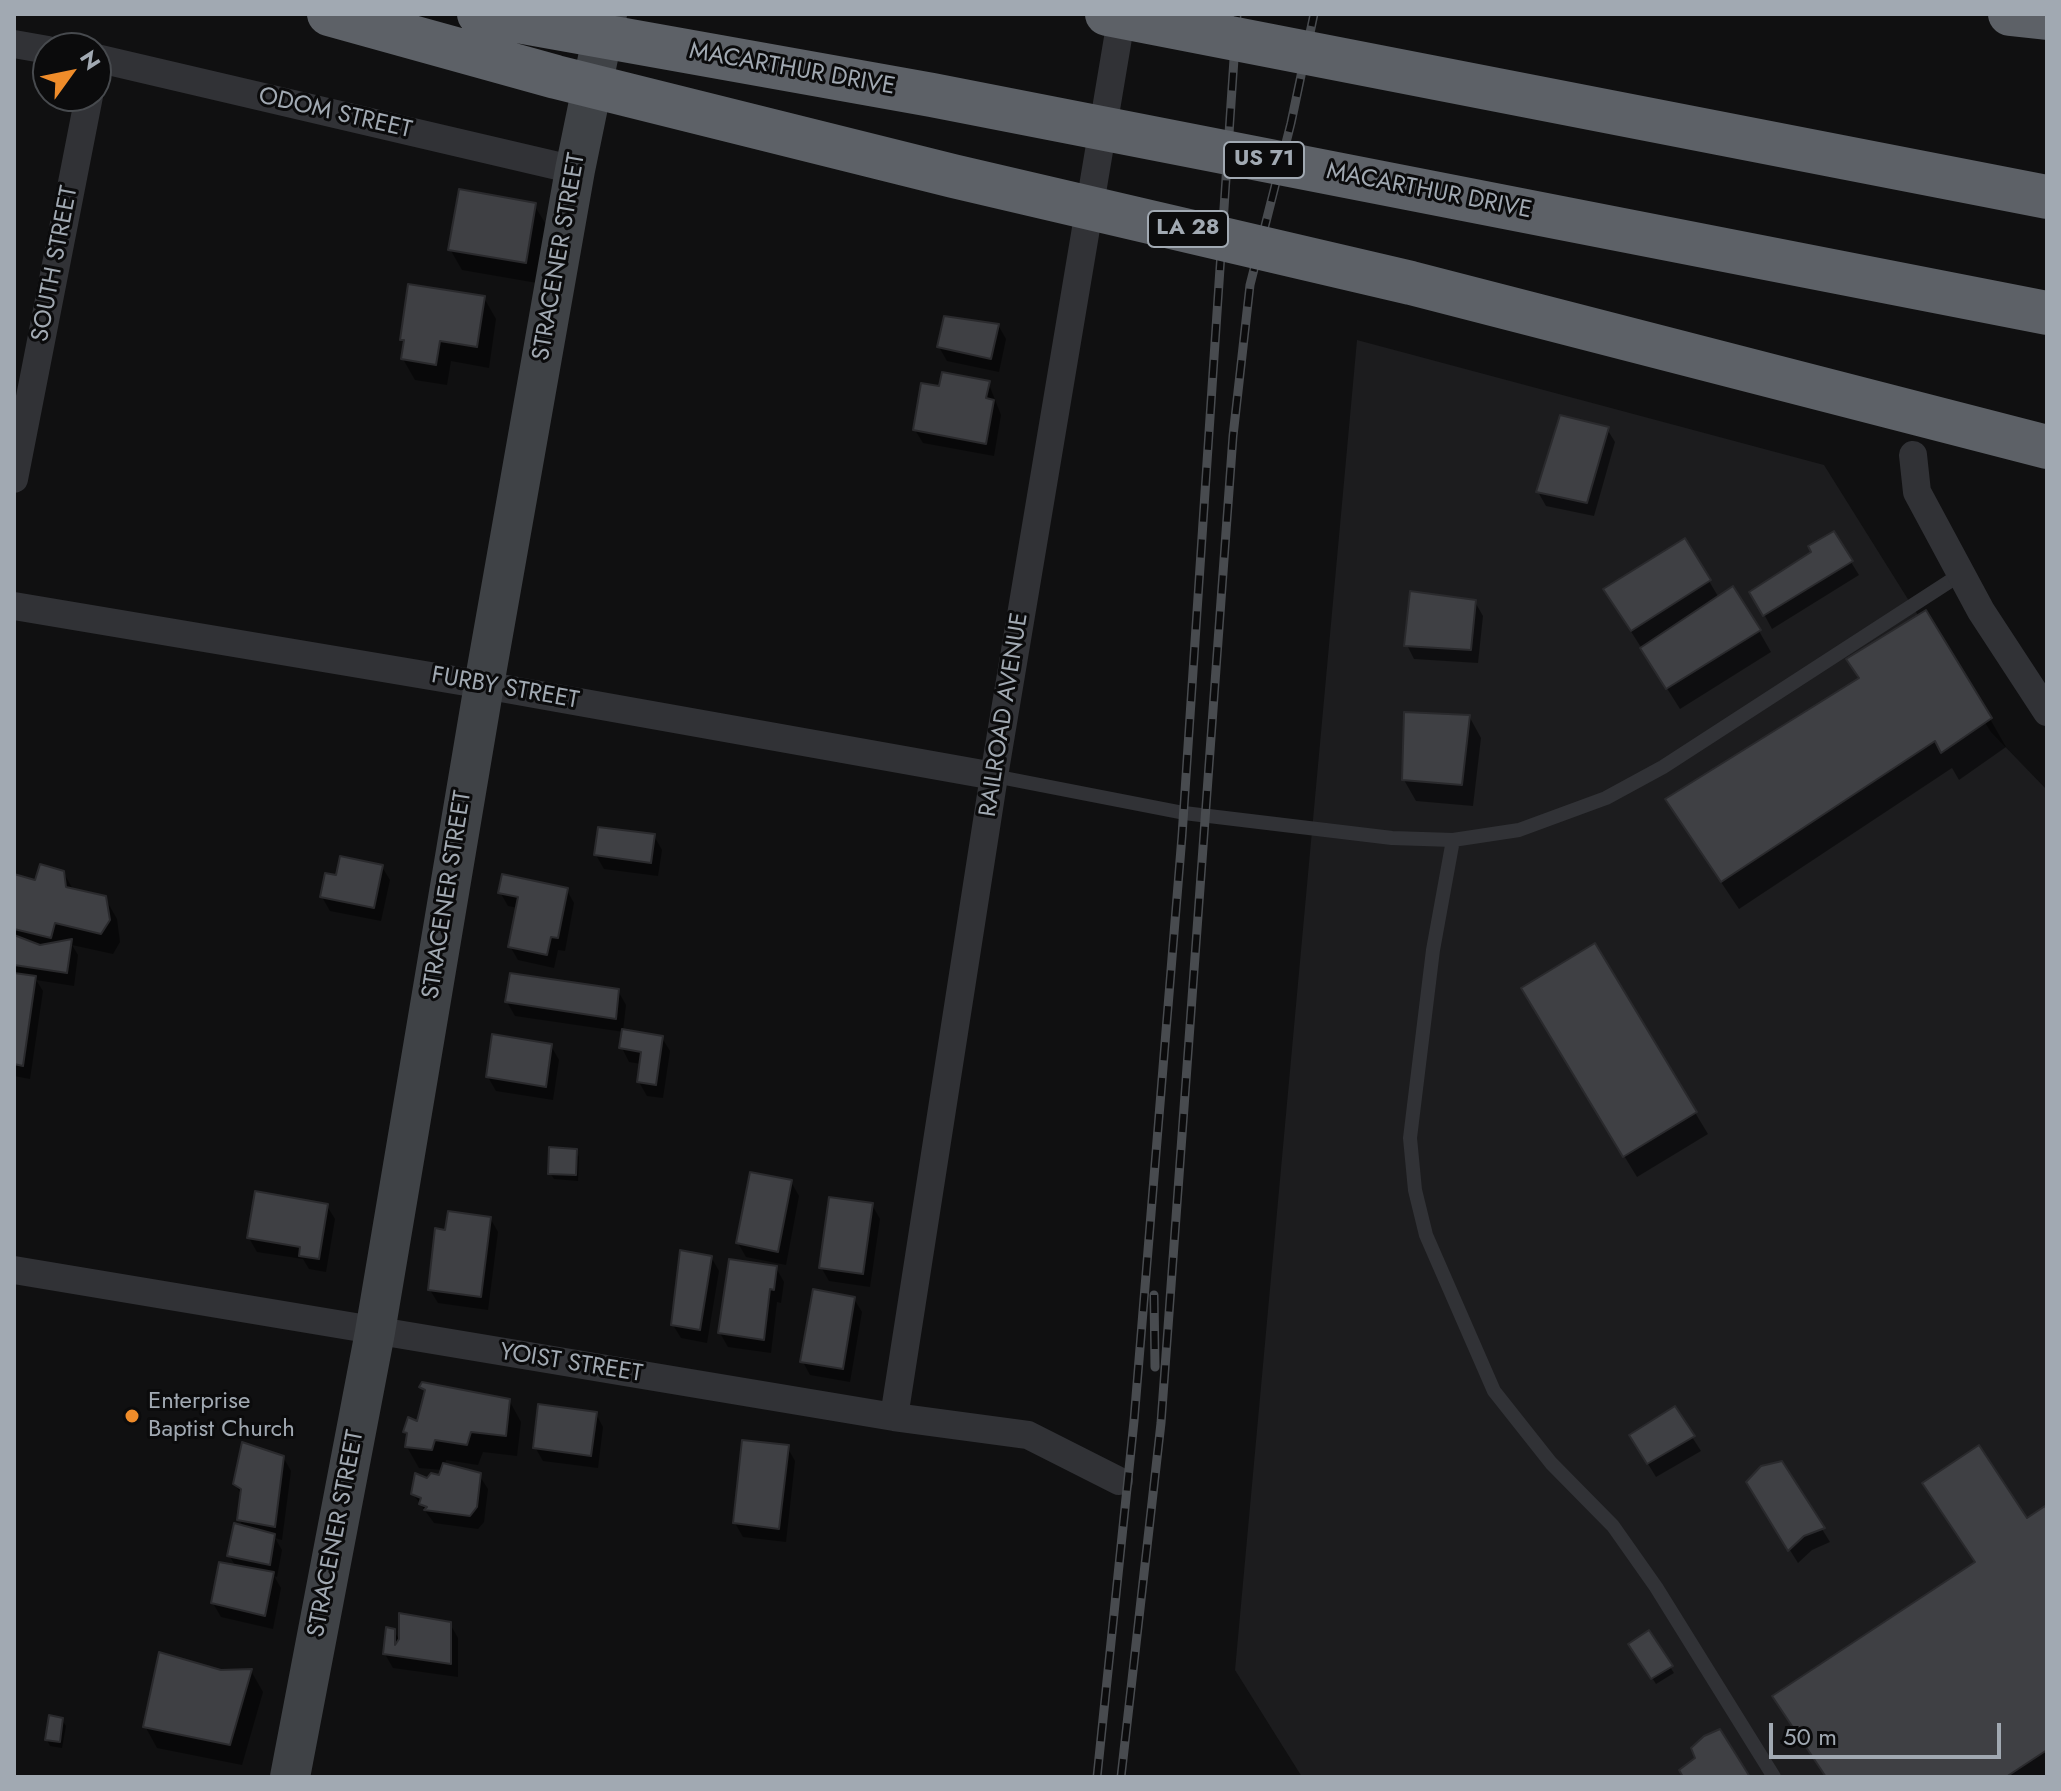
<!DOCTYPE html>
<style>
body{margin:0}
#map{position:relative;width:2061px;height:1791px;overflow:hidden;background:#101011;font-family:Jost,sans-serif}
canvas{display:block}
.frame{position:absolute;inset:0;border:16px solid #a1a9b2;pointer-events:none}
.north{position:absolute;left:32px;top:32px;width:80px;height:80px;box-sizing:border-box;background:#0b0b0c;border:2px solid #474a4e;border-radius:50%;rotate:57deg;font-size:22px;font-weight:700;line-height:32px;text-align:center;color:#a1a9b2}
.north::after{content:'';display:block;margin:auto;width:28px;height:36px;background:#ef8c2a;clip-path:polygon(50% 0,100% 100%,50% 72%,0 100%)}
.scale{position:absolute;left:1769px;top:1723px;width:232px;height:36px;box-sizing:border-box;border:4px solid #a1a9b2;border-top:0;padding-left:10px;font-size:24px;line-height:28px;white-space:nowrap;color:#a1a9b2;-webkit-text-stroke:6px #0b0b0c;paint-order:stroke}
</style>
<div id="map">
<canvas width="2061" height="1791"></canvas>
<div class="frame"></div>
<div class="north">N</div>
<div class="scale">50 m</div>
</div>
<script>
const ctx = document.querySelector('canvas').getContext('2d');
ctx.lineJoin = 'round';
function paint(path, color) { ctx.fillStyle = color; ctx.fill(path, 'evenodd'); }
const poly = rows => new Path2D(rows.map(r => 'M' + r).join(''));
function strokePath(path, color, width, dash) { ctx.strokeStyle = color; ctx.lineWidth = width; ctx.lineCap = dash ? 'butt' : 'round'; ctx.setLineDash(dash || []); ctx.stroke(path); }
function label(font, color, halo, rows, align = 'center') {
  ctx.font = font + ' Jost,sans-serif'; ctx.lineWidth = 6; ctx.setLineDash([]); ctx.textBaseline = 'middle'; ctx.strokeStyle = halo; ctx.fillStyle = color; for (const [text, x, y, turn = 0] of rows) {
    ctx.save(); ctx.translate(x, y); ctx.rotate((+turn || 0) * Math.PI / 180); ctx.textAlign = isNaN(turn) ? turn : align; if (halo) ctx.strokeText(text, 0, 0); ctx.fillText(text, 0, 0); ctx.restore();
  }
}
paint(poly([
 [1357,340,1824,465,1991,732,2047,790,2047,1777,1302,1777,1235,1670]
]), '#1c1c1e');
paint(poly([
 [534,205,547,226,537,283,462,270,450,249],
 [484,298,496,319,489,368,451,361,447,385,415,380,403,359,405,346,402,339],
 [998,325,1006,339,999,372,947,361,939,347],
 [988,382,1001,415,994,456,923,443,915,430],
 [1607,429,1615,442,1594,516,1546,506,1538,492],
 [1833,533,1859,575,1772,629,1752,592,1814,552],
 [1709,581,1719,598,1759,631,1771,652,1680,709,1618,611],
 [1475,602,1483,616,1478,663,1414,659,1407,645],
 [1469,716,1481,738,1473,806,1416,801,1404,780],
 [1990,719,2006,747,1959,780,1952,768,1739,909,1684,827],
 [654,836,662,850,658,876,604,869,596,855],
 [382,867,390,880,381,921,330,911,322,897],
 [63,872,74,891,105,898,117,919,120,942,113,954,72,945,78,955,74,986,36,980,43,991,30,1079,14,1076,14,876,37,882],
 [566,889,574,903,565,951,558,950,554,968,518,960,510,946,518,908,508,906,500,892],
 [1594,946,1708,1134,1637,1177,1535,1010],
 [618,991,626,1005,623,1031,662,1038,670,1051,663,1098,647,1096,639,1082,641,1064,629,1062,622,1048,624,1032,515,1016,507,1002],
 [551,1046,559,1060,553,1100,496,1091,488,1077],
 [576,1150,579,1157,578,1181,554,1179,550,1173],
 [791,1182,799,1196,786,1265,746,1257,738,1243],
 [872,1205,880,1219,870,1287,829,1281,821,1267],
 [327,1206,335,1219,326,1272,309,1269,303,1259,257,1252,249,1238],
 [490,1218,498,1232,488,1310,438,1303,430,1290],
 [711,1257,719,1271,707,1343,681,1338,673,1325],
 [776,1268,784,1282,781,1303,777,1302,771,1353,728,1347,720,1333],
 [854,1299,862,1312,850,1382,810,1375,803,1362],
 [422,1387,509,1400,521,1422,517,1456,483,1452,478,1465,446,1460,445,1466,479,1475,488,1489,484,1522,478,1529,434,1523,413,1494,428,1481,441,1477,443,1470,419,1468,407,1447,405,1431,419,1424,426,1395],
 [1674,1409,1701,1451,1656,1477,1631,1436],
 [596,1414,603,1427,598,1468,543,1461,535,1447],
 [787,1447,795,1461,786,1542,743,1537,735,1523],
 [283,1457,291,1471,282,1540,275,1538,282,1550,277,1577,274,1576,281,1588,273,1629,221,1617,213,1603,236,1567,229,1555,244,1528,239,1519,242,1496,235,1484],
 [1781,1463,1830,1542,1812,1550,1798,1563,1756,1496],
 [2047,1513,2047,1777,1826,1777,1976,1564,2027,1521],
 [450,1624,458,1638,458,1677,393,1668,385,1654,394,1631,402,1644],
 [1648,1633,1674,1673,1656,1684,1631,1645],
 [251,1671,263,1692,242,1765,157,1748,145,1726,220,1672],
 [62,1720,66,1726,62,1748,50,1746,47,1740]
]), '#0007');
const building = poly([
 [459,189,536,203,526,263,448,250,459,189],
 [408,284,485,296,477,347,440,341,436,365,401,359,404,340,400,340,408,284],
 [944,316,999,324,991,359,937,347,944,316],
 [942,372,990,381,986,398,994,400,986,444,913,430,921,383,939,386,942,372],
 [1560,415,1609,427,1587,503,1536,492,1560,415],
 [1834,531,1853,561,1763,616,1749,592,1811,552,1808,546,1834,531],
 [1685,538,1711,580,1631,631,1603,589,1685,538],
 [1733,586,1761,630,1666,689,1640,648,1733,586],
 [1410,591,1476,600,1471,650,1404,646,1410,591],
 [1926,610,1992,718,1941,753,1935,741,1721,882,1665,799,1859,678,1846,659,1926,610],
 [1404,712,1470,715,1462,785,1402,780,1404,712],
 [598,827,655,834,651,863,594,855,598,827],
 [340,856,383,865,374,908,320,897,325,873,336,875,340,856],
 [40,864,64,871,66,887,106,896,110,920,101,934,55,923,51,938,14,929,14,874,35,880,40,864],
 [502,874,568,888,558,938,551,937,547,955,508,947,518,897,498,893,502,874],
 [14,935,40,945,72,939,67,973,14,965,14,935],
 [1595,943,1697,1112,1623,1157,1521,988,1595,943],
 [14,973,36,976,23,1066,14,1064,14,973],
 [510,973,619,989,616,1019,505,1002,510,973],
 [622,1029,663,1036,656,1085,637,1082,641,1052,619,1048,622,1029],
 [492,1034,552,1044,546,1087,486,1077,492,1034],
 [549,1147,577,1149,576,1175,548,1174,549,1147],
 [750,1172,792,1180,778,1252,736,1243,750,1172],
 [255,1191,328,1204,319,1259,299,1256,300,1247,247,1238,255,1191],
 [829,1197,873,1203,863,1274,819,1268,829,1197],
 [448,1211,491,1217,481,1297,428,1290,435,1228,445,1230,448,1211],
 [680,1250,712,1256,700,1330,671,1325,680,1250],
 [729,1259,777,1266,774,1290,770,1289,764,1340,718,1333,729,1259],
 [813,1289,855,1297,843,1369,800,1362,813,1289],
 [422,1382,510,1399,506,1436,471,1432,467,1445,435,1440,432,1450,405,1447,407,1433,403,1432,408,1417,417,1421,425,1390,419,1387,422,1382],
 [538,1404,597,1412,591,1456,533,1448,538,1404],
 [1675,1406,1695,1436,1647,1464,1629,1435,1675,1406],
 [742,1440,789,1445,779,1529,733,1523,742,1440],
 [242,1442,284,1456,275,1527,237,1520,241,1489,233,1484,242,1442],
 [1979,1445,2027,1518,2045,1506,2047,1510,2047,1750,2006,1777,1826,1777,1772,1696,1975,1562,1922,1483,1979,1445],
 [1782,1461,1825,1528,1804,1536,1788,1551,1746,1482,1761,1466,1782,1461],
 [443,1463,481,1473,477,1507,470,1516,424,1510,427,1507,419,1504,421,1498,411,1494,415,1473,427,1478,431,1473,439,1475,443,1463],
 [234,1523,275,1534,270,1565,227,1556,234,1523],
 [219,1562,274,1572,265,1616,211,1603,219,1562],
 [399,1613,451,1622,451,1664,383,1654,386,1627,395,1629,395,1645,399,1639,399,1613],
 [1649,1630,1673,1666,1651,1679,1628,1644,1649,1630],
 [159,1652,221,1670,252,1669,230,1745,143,1727,159,1652],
 [49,1715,63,1718,60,1742,45,1740,49,1715],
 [1720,1729,1750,1777,1683,1777,1679,1770,1695,1758,1691,1748,1704,1736,1720,1729]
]);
paint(building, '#3f4044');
strokePath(building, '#2a2a2d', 2);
strokePath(poly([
 [994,776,1184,813,1392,838,1453,840,1519,830,1606,798,1663,767,1961,574],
 [1453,840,1433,950,1410,1138,1415,1190,1426,1235,1494,1391,1551,1463,1613,1526,1656,1587,1774,1777]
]), '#313236', 14);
strokePath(poly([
 [14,44,48,50],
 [96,58,575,170],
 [1913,455,1917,492,1981,611,2047,712],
 [14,479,89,96],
 [14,606,484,685,994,776],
 [14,1270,894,1417,1028,1435,1119,1481],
 [894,1417,994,776,1122,14]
]), '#313236', 28);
strokePath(poly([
 [290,1777,375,1332,484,685,575,170,607,14]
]), '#3f4246', 40);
strokePath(poly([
 [2010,14,2047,18]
]), '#5d6167', 44);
const rail = poly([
 [1154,1295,1155,1367],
 [1097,1777,1134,1421,1182,836,1237,14],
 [1121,1777,1161,1423,1233,436,1250,285,1291,123,1314,14]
]);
strokePath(rail, '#484b4f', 9);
strokePath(rail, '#0b0b0c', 6, [18]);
strokePath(poly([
 [329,14,556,77,953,176,1411,283,2047,447],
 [479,14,932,95,2047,313],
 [1107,14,2047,197]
]), '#5d6167', 44);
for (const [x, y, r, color] of [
 [132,1416,8,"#ef8c2a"]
]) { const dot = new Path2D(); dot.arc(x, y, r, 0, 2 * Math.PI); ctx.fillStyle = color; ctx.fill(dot); strokePath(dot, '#0b0b0c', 3); }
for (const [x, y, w] of [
 [1264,160,80],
 [1188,229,80]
]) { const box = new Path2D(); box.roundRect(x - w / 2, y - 18, w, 36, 6); ctx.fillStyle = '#0b0b0c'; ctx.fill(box); strokePath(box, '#a1a9b2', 2); }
label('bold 22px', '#a1a9b2', null, [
 ["US 71",1264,160],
 ["LA 28",1188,229]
]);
label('24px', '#a1a9b2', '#0b0b0c', [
 ["MACARTHUR DRIVE",792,70,10],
 ["ODOM STREET",335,114,13],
 ["MACARTHUR DRIVE",1429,192,11],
 ["STRACENER STREET",560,257,-80],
 ["SOUTH STREET",56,264,-79],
 ["FURBY STREET",505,689,10],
 ["RAILROAD AVENUE",1005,715,-81],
 ["STRACENER STREET",448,895,-81],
 ["YOIST STREET",571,1364,9],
 ["STRACENER STREET",337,1534,-79]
]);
label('24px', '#a1a9b2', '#0b0b0c', [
 ["Enterprise",148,1402],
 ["Baptist Church",148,1430]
], 'left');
</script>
